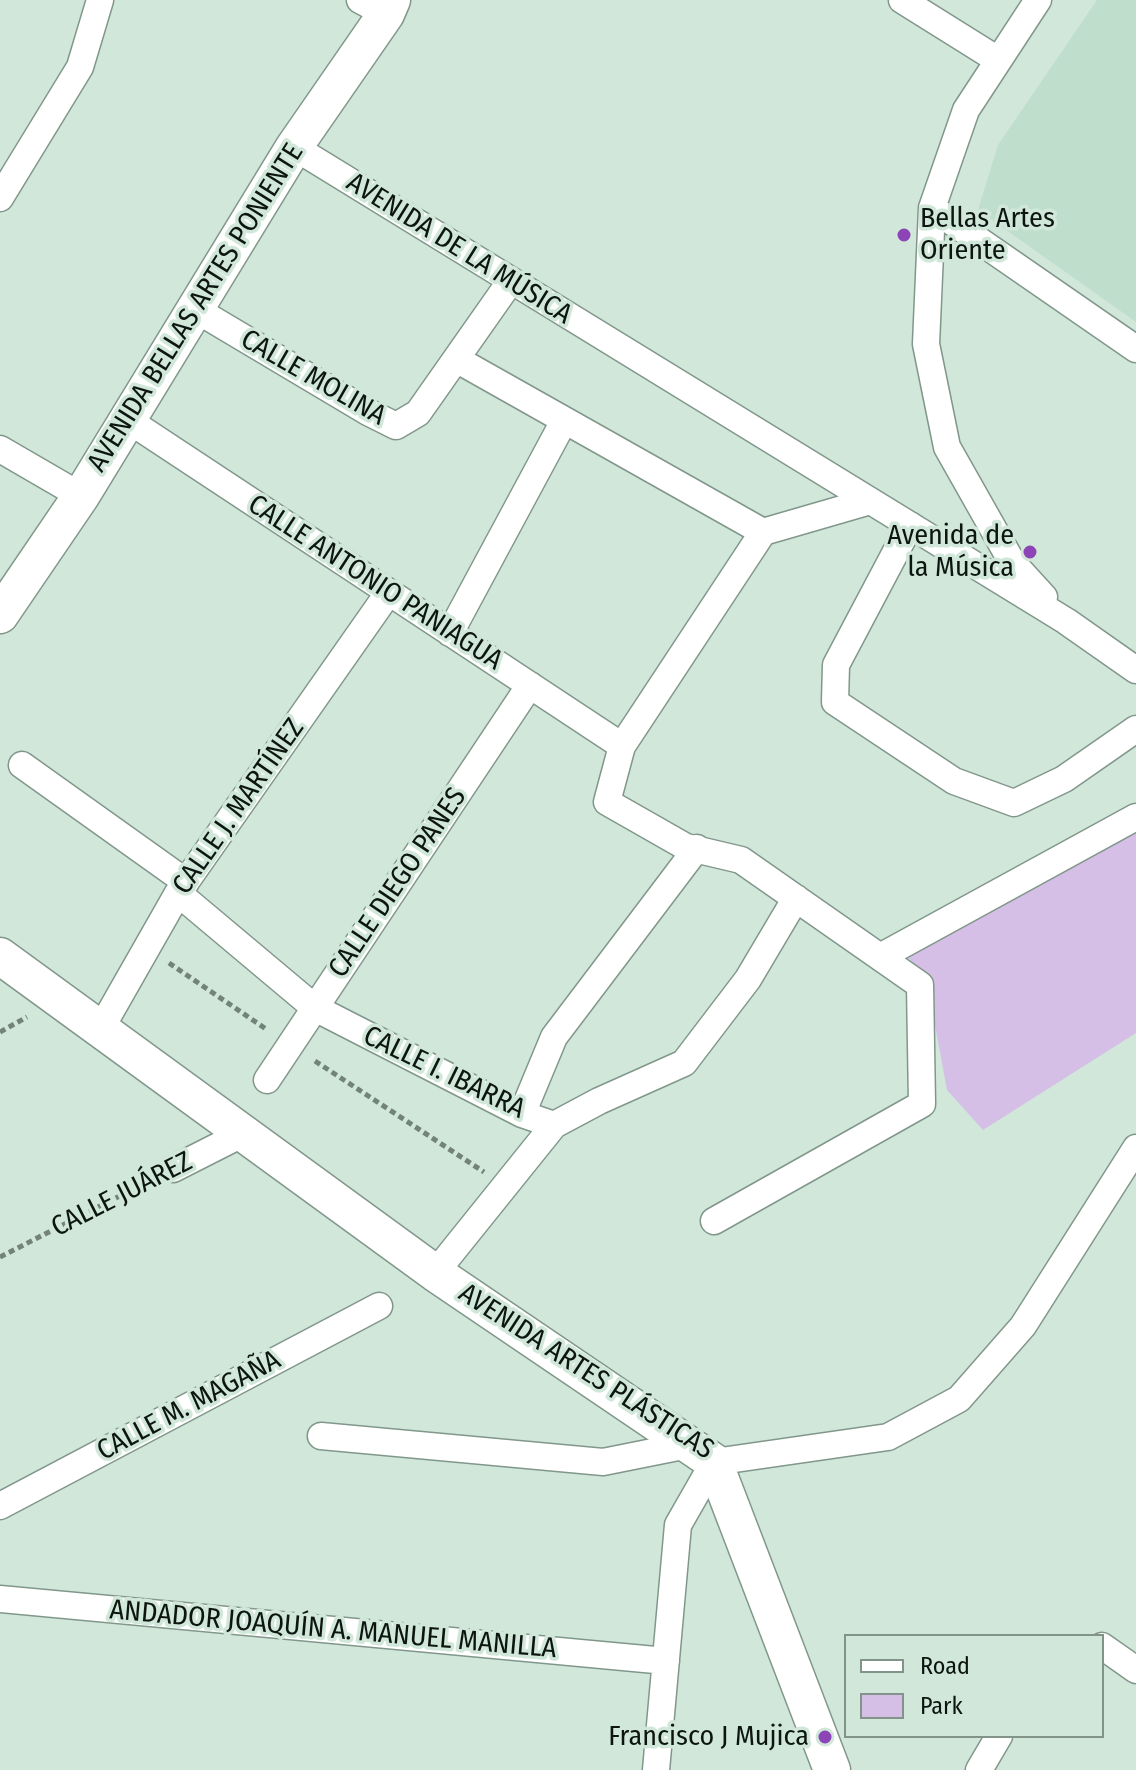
<!DOCTYPE html>
<meta charset="utf-8">
<style>
body{margin:0}
#map{position:relative;width:1136px;height:1770px;overflow:hidden;background:#d0e7da;font-family:"Fira Sans Condensed",sans-serif}
canvas{display:block}
.legend{position:absolute;left:844px;top:1634px;width:260px;height:104px;box-sizing:border-box;background:#d0e7da;border:2px solid #82938a;margin:0;padding:10px 14px;list-style:none;font-size:24px;color:#0d1511}
.legend li{display:flex;align-items:center;gap:16px;height:40px}
.legend b{width:40px;border:2px solid #82938a}
</style>
<div id="map">
<canvas width="1136" height="1770"></canvas>
<ul class="legend">
<li><b style="height:10px;background:#fff"></b>Road</li>
<li><b style="height:22px;background:#d6bfe7"></b>Park</li>
</ul>
</div>
<script>
const ctx = document.querySelector('canvas').getContext('2d');
ctx.lineJoin = 'round';
function paint(path, color) { ctx.fillStyle = color; ctx.fill(path, 'evenodd'); }
const poly = rows => new Path2D(rows.map(r => 'M' + r).join(''));
function strokePath(path, color, width, dash) { ctx.strokeStyle = color; ctx.lineWidth = width; ctx.lineCap = dash ? 'butt' : 'round'; ctx.setLineDash(dash || []); ctx.stroke(path); }
function label(font, color, halo, rows, align = 'center') {
  ctx.font = font + ' "Fira Sans Condensed",sans-serif'; ctx.lineWidth = 7; ctx.setLineDash([]); ctx.textBaseline = 'middle'; ctx.strokeStyle = halo; ctx.fillStyle = color; for (const [text, x, y, turn = 0] of rows) {
    ctx.save(); ctx.translate(x, y); ctx.rotate((+turn || 0) * Math.PI / 180); ctx.textAlign = isNaN(turn) ? turn : align; if (halo) ctx.strokeText(text, 0, 0); ctx.fillText(text, 0, 0); ctx.restore();
  }
}
paint(poly([
 [1097,0,1136,0,1136,322,978,210,998,145]
]), '#bfdecc');
paint(poly([
 [1136,831,1136,1033,983,1130,947,1090,927,982,904,952]
]), '#d6bfe7');
const street = poly([
 [360,0,386,14],
 [902,0,998,60],
 [1038,0,966,110,932,208,926,344,947,447,1012,562,1044,597],
 [294,147,1066,621,1136,670],
 [0,198,80,67,100,0],
 [932,208,1136,349],
 [195,309,368,412,396,426,418,413,510,282],
 [456,359,763,532,870,501],
 [128,420,622,746],
 [0,449,81,496],
 [910,525,836,665,835,702,954,781,1014,803,1064,779,1136,729],
 [450,633,564,421],
 [22,765,186,882],
 [178,893,315,1008,522,1114,554,1125,599,1101,684,1063,748,979,796,898],
 [880,957,1136,817],
 [100,1030,178,893,389,592],
 [267,1080,530,685],
 [522,1114,554,1037,697,848],
 [173,1169,244,1133],
 [714,1221,922,1104,920,985,741,860,686,847,607,802,622,746,763,532],
 [435,1273,554,1125],
 [321,1436,603,1462,688,1445],
 [0,1506,379,1306],
 [0,1599,666,1661],
 [1102,1646,1136,1670],
 [656,1770,678,1525,714,1462,888,1437,959,1399,1023,1326,1136,1148],
 [979,1770,999,1736]
]);
const secondary = poly([
 [0,615,81,496,294,147,386,14,392,0],
 [0,956,435,1273,714,1462,832,1770]
]);
strokePath(street, '#82978b', 29);
strokePath(secondary, '#82978b', 39);
strokePath(poly([
 [169,963,266,1029],
 [0,1032,27,1017],
 [315,1061,484,1172],
 [0,1257,149,1181]
]), '#73837a', 5, [6, 4]);
strokePath(street, '#fff', 26);
strokePath(secondary, '#fff', 36);
for (const [x, y, r, color] of [
 [904,235,8,"#8d44b6"],
 [1030,552,8,"#8d44b6"],
 [825,1737,8,"#8d44b6"]
]) { const dot = new Path2D(); dot.arc(x, y, r, 0, 2 * Math.PI); ctx.fillStyle = color; ctx.fill(dot); strokePath(dot, '#d0e7da', 3); }
label('28px', '#0d1511', '#d0e7da', [
 ["Bellas Artes",920,219,"left"],
 ["Oriente",920,251,"left"],
 ["Avenida de",1014,536],
 ["la Música",1014,568],
 ["Francisco J Mujica",809,1737]
], 'right');
label('28px', '#0d1511', '#d0e7da', [
 ["AVENIDA DE LA MÚSICA",459,249,32],
 ["AVENIDA BELLAS ARTES PONIENTE",196,308,-58],
 ["CALLE MOLINA",313,378,30],
 ["CALLE ANTONIO PANIAGUA",375,583,33],
 ["CALLE J. MARTÍNEZ",239,807,-55],
 ["CALLE DIEGO PANES",398,883,-56],
 ["CALLE I. IBARRA",444,1073,26],
 ["CALLE JUÁREZ",122,1195,-27],
 ["AVENIDA ARTES PLÁSTICAS",586,1372,33],
 ["CALLE M. MAGAÑA",189,1406,-28],
 ["ANDADOR JOAQUÍN A. MANUEL MANILLA",333,1630,5]
]);
</script>
